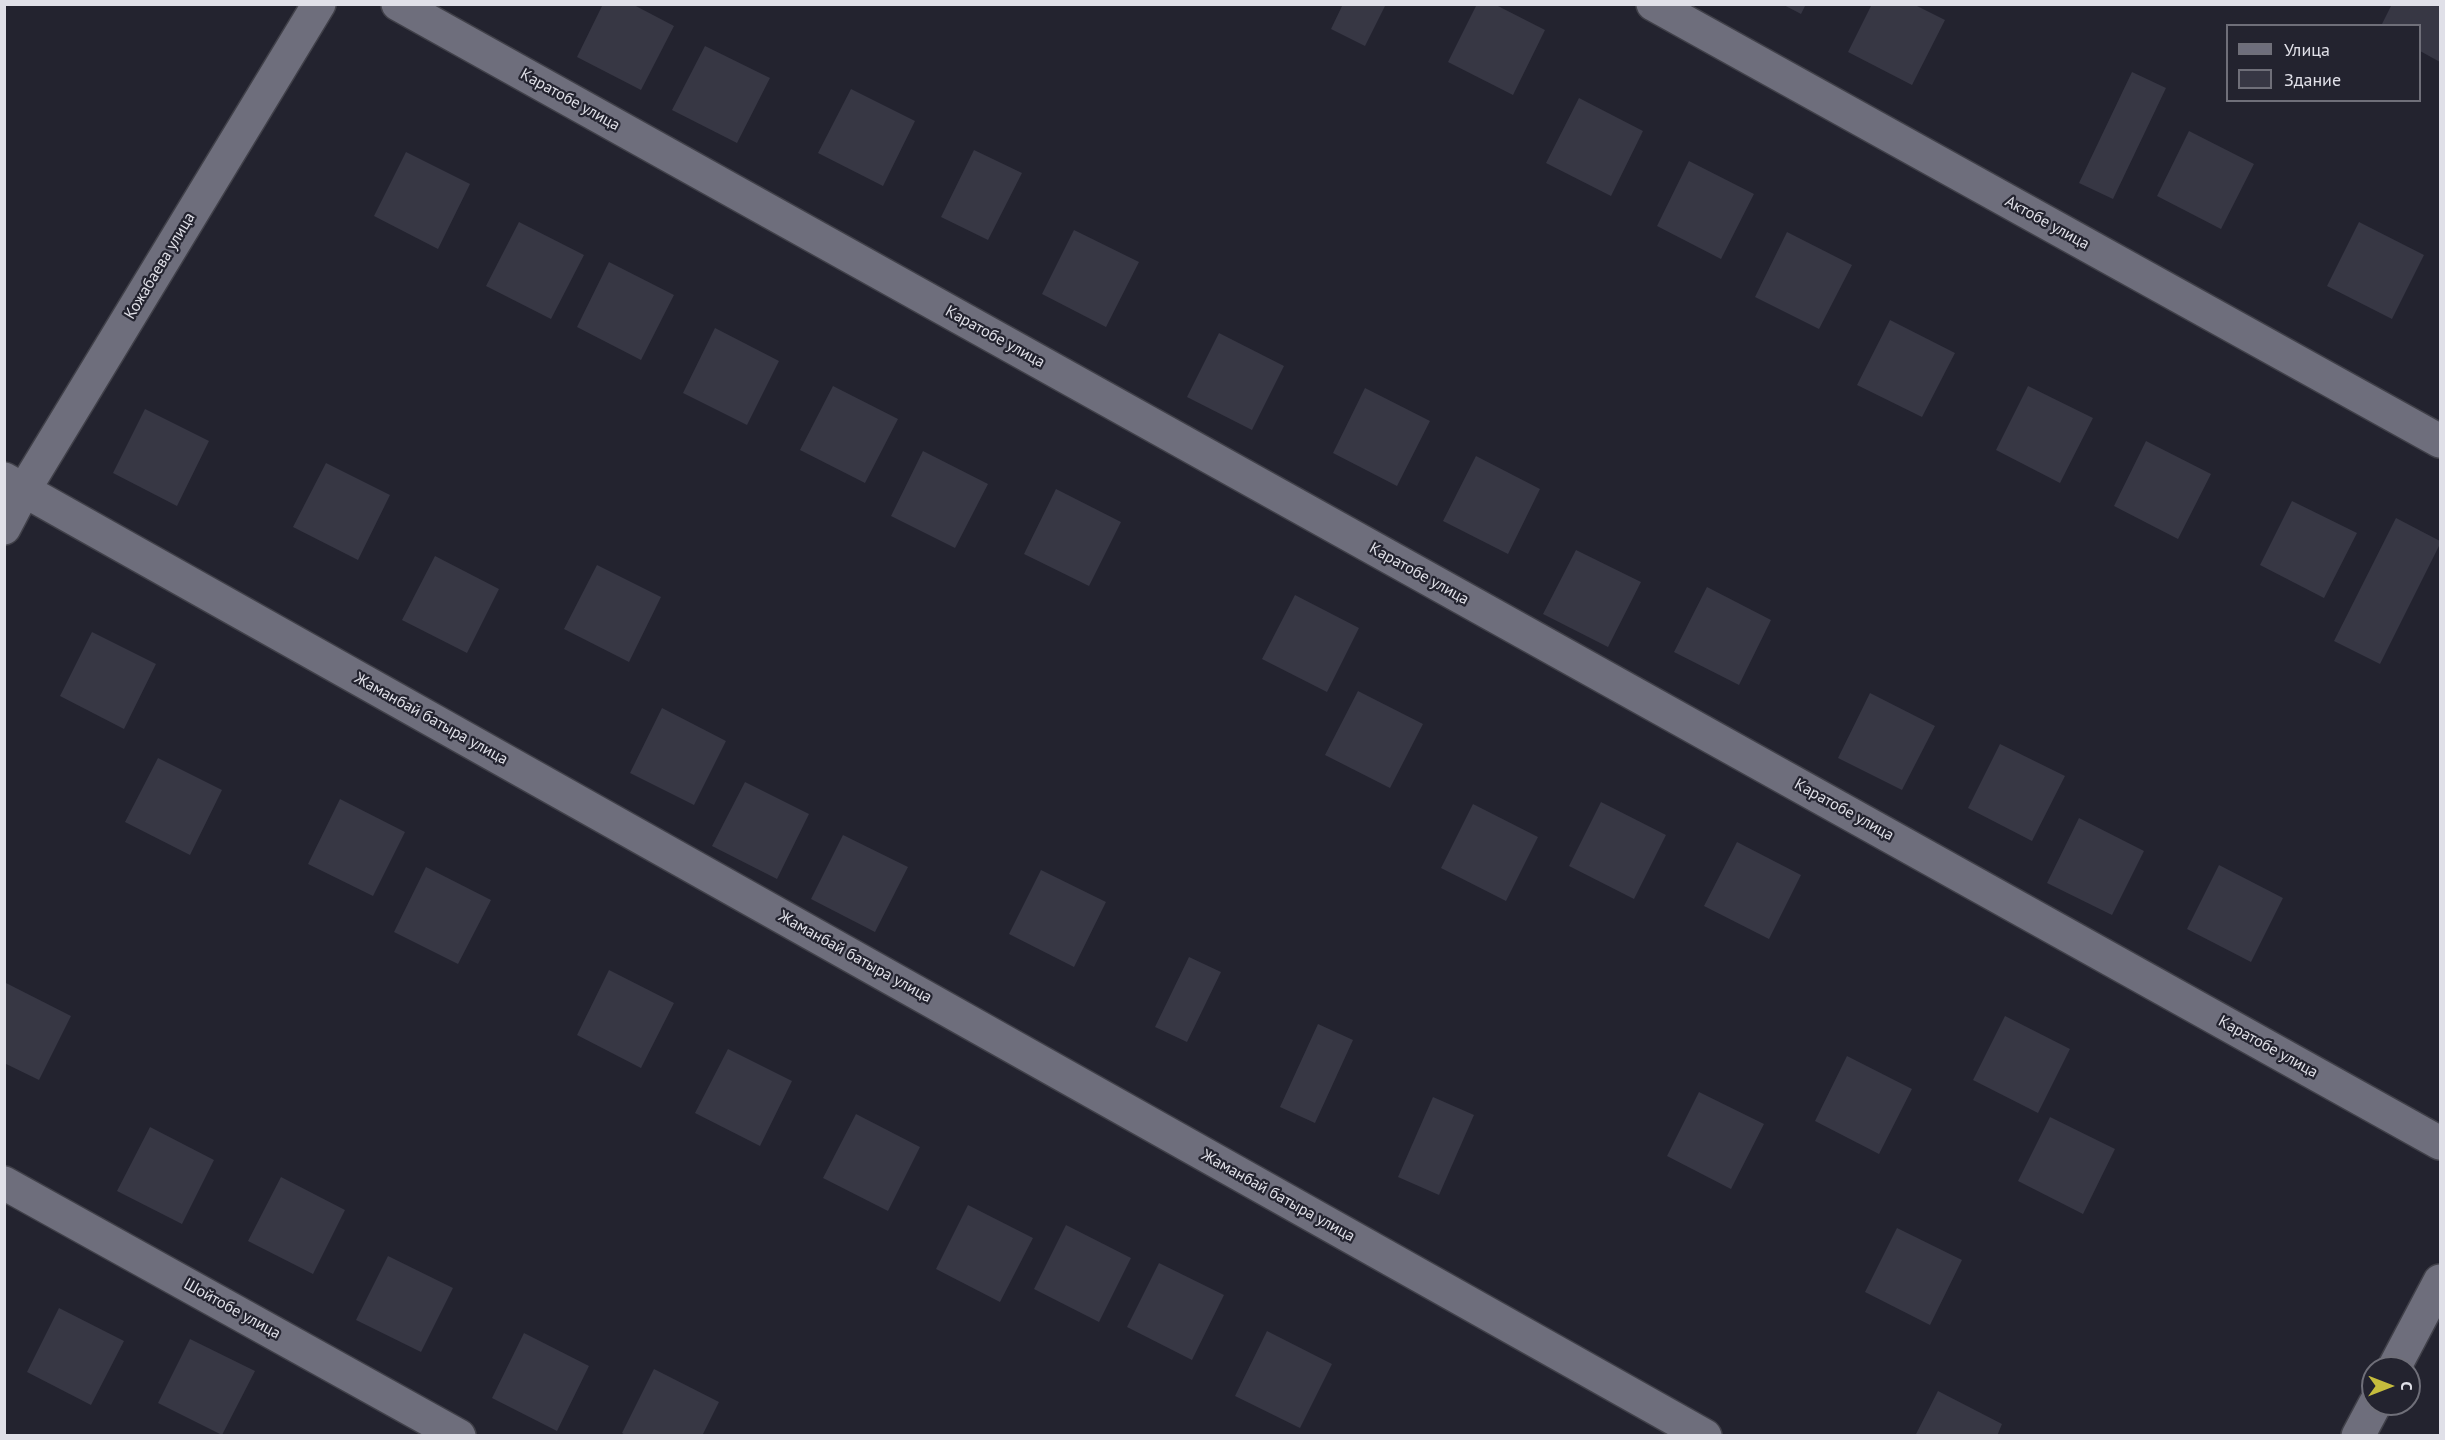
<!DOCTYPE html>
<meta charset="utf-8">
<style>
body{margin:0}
#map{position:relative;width:2445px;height:1440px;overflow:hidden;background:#23232f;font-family:"PT Sans",sans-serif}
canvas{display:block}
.frame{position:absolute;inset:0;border:6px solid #e0e0e8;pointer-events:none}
.legend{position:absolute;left:2226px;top:24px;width:195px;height:78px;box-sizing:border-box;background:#23232f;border:2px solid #6f6f79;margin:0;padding:8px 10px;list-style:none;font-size:18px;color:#e0e0e8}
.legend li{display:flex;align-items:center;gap:12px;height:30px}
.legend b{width:30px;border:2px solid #6f6f79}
.north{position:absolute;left:2361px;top:1356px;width:60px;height:60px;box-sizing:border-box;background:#23232f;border:2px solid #6f6f79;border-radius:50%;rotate:90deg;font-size:16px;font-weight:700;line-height:24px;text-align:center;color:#e0e0e8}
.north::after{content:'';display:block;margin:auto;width:21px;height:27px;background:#c5bc3d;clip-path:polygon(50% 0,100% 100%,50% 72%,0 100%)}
</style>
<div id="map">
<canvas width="2445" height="1440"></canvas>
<div class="frame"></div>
<ul class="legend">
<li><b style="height:8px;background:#6e6e7c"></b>Улица</li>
<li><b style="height:16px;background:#373744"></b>Здание</li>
</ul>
<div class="north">С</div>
</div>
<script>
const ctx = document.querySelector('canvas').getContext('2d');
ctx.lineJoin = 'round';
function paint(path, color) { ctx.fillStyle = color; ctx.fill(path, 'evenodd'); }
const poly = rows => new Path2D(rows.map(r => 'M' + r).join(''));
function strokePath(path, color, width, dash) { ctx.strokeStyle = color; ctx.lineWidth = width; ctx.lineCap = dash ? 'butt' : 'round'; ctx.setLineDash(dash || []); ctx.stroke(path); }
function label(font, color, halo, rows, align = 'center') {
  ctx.font = font + ' "PT Sans",sans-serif'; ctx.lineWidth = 4.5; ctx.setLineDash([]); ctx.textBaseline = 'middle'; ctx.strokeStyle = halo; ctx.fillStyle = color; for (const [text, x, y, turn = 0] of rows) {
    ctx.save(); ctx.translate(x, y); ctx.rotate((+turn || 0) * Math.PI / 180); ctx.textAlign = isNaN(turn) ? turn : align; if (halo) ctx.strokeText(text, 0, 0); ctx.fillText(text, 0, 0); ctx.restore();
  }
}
paint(poly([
 [603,4,632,4,674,26,641,90,577,57],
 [1343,4,1386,4,1365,46,1331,29],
 [1477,4,1494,4,1545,30,1513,95,1448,62],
 [1782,4,1806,4,1801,14],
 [1872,4,1913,4,1945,20,1912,85,1848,52],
 [2392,4,2440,4,2440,62,2420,51,2420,26,2381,26],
 [705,46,770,78,737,143,672,110],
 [2132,72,2166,88,2113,199,2079,183],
 [851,89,915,121,883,186,818,153],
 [1579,98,1643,131,1611,196,1546,163],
 [2189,131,2254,164,2221,229,2157,196],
 [974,150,1022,173,988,240,941,217],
 [406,152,470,184,438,249,374,216],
 [1689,161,1754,194,1721,259,1657,226],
 [519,222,584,255,551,319,486,286],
 [2359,222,2424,255,2392,319,2327,286],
 [1074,230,1139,262,1106,327,1042,294],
 [1787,232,1852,265,1819,329,1755,297],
 [609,262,674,295,641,360,577,327],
 [1890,320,1955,353,1922,417,1857,385],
 [715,328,779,361,747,425,683,393],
 [1219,333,1284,366,1252,430,1187,397],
 [833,386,898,419,865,483,800,450],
 [2028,386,2093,418,2060,483,1996,450],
 [1365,388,1430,421,1397,486,1333,453],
 [145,409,209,441,177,506,113,473],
 [2146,441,2211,474,2178,539,2114,506],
 [923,451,988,484,955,548,891,516],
 [1476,456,1540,489,1508,554,1443,521],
 [326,463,390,495,358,560,293,527],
 [1056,489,1121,522,1089,586,1024,554],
 [2292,501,2357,533,2324,598,2260,565],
 [2396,518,2440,541,2440,544,2380,664,2334,641],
 [1576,550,1641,582,1608,647,1543,614],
 [435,556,499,589,467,653,402,620],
 [597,565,661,597,629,662,564,629],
 [1707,587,1771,620,1739,685,1674,652],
 [1295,595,1359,628,1327,692,1262,659],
 [92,632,156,664,124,729,60,696],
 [1358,691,1423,724,1390,788,1325,755],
 [1870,693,1935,726,1902,790,1838,758],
 [662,708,726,741,694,805,630,773],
 [2000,744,2065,776,2032,841,1968,808],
 [158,758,222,790,190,855,125,822],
 [745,782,809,814,777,879,712,846],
 [340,799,405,832,373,896,308,864],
 [1601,802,1666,835,1634,899,1569,866],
 [1473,804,1538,837,1506,901,1441,868],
 [2079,818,2144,851,2112,915,2047,883],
 [843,835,908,867,875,932,811,899],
 [1737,842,1801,875,1769,939,1704,906],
 [2219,865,2283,898,2251,962,2187,929],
 [426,867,491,900,458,964,394,932],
 [1041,870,1106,902,1074,967,1009,934],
 [1189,957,1221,972,1187,1042,1155,1027],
 [609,970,674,1003,641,1068,577,1035],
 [6,983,71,1016,39,1080,4,1063,4,987],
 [2005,1016,2070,1049,2038,1113,1973,1080],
 [1318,1024,1353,1040,1315,1123,1280,1107],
 [728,1049,792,1081,760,1146,695,1113],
 [1847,1056,1912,1089,1879,1154,1815,1121],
 [1699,1092,1764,1124,1731,1189,1667,1156],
 [1433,1097,1474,1115,1439,1195,1398,1177],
 [856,1114,920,1147,888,1211,823,1178],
 [2050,1117,2115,1149,2083,1214,2018,1181],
 [150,1127,214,1160,182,1224,117,1191],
 [281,1177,345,1210,313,1274,248,1241],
 [968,1205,1033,1238,1000,1302,936,1269],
 [1066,1225,1131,1258,1099,1322,1034,1289],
 [1897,1228,1962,1260,1930,1325,1865,1292],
 [388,1256,453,1288,421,1352,356,1320],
 [1159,1263,1224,1295,1192,1360,1127,1327],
 [59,1308,124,1341,91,1405,27,1372],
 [1267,1331,1332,1364,1300,1428,1235,1396],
 [524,1333,589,1366,557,1431,492,1398],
 [190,1339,255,1371,222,1435,158,1403],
 [654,1369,719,1402,702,1436,627,1436,622,1433],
 [1938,1391,2002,1424,1997,1436,1915,1436]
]), '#373744');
const street = poly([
 [398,4,2440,1143],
 [1653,4,2440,441],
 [4,479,1705,1436],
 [4,528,24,490,319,4],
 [4,1183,459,1436],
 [2394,1368,2440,1281],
 [2358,1436,2375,1404]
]);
strokePath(street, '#404049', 36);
strokePath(street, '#6e6e7c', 33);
label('16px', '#e0e0e8', '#23232f', [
 ["Каратобе улица",570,100,29],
 ["Актобе улица",2047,223,29],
 ["Кожабаева улица",160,266,-59],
 ["Каратобе улица",995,337,29],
 ["Каратобе улица",1419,574,29],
 ["Жаманбай батыра улица",431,719,29],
 ["Каратобе улица",1844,810,29],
 ["Жаманбай батыра улица",855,957,29],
 ["Каратобе улица",2268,1047,29],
 ["Жаманбай батыра улица",1278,1196,29],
 ["Шойтобе улица",232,1309,29]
]);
</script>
